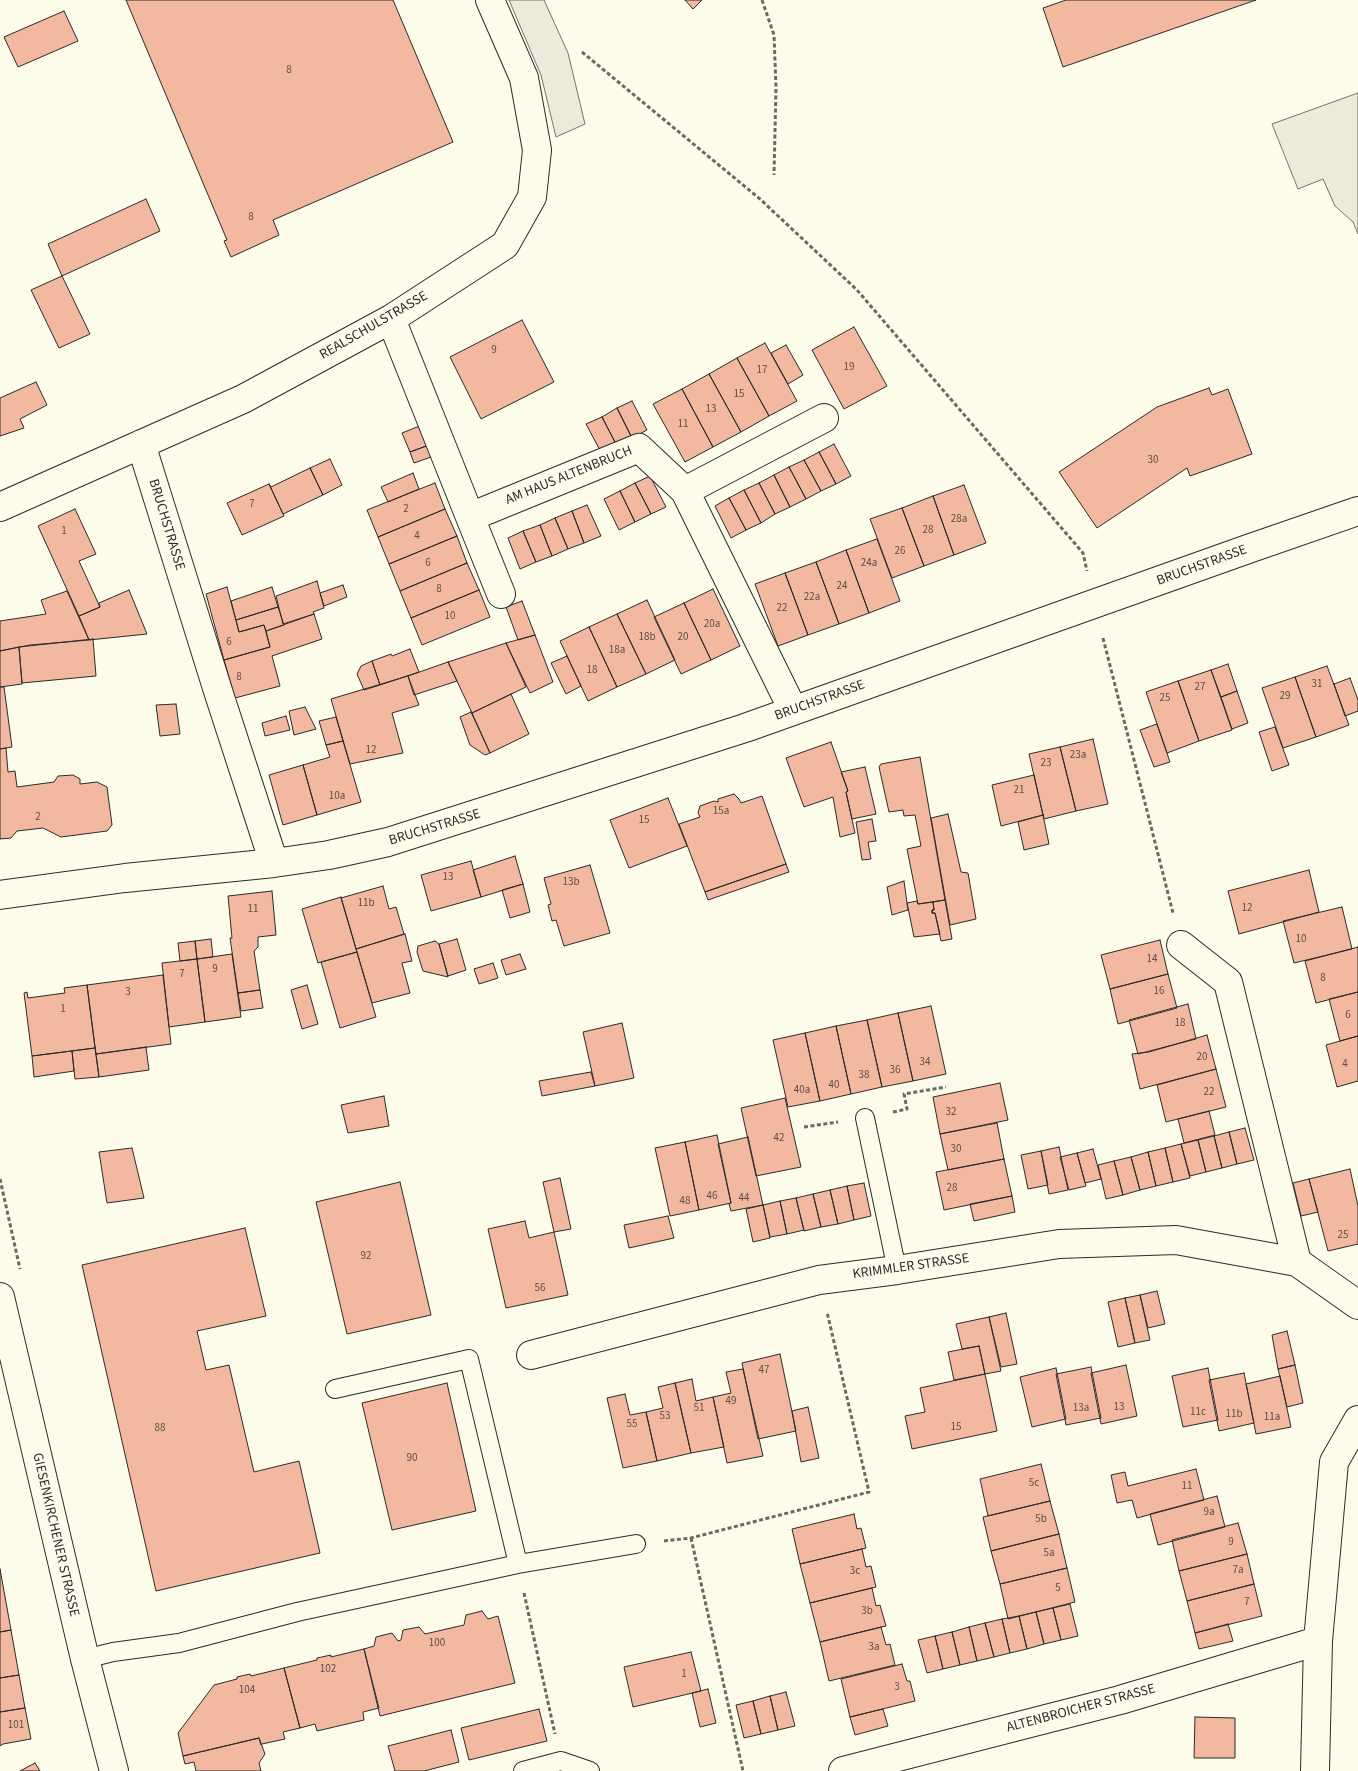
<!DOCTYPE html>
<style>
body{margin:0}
canvas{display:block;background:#fdfbea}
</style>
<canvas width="1358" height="1771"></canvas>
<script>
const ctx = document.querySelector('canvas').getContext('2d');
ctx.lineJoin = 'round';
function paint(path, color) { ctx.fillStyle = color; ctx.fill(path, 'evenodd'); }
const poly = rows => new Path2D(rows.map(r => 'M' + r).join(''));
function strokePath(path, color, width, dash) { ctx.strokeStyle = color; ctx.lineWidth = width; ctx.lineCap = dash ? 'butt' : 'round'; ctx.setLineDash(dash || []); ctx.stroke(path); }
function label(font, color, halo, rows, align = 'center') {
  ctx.font = font + ' "Source Sans 3",sans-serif'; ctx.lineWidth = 4; ctx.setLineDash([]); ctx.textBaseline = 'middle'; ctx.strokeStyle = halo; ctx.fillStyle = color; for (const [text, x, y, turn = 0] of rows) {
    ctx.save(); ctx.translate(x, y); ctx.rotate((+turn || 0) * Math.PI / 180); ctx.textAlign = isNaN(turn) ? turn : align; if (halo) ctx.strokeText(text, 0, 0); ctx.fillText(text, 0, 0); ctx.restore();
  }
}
const parking = poly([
 [509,0,544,0,568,53,585,124,556,137,541,75,509,0],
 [1358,93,1358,234,1353,222,1335,206,1323,179,1298,189,1272,124,1358,93]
]);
paint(parking, '#eceadb');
strokePath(parking, '#74746e', 1);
const building = poly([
 [126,0,393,0,453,142,273,220,279,235,231,257,224,241,227,240,126,0],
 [685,0,702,0,693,9,685,0],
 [1066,0,1256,0,1063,67,1043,8,1066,0],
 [64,11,78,41,18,67,4,37,64,11],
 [146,199,160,231,62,276,48,244,146,199],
 [62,276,90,334,59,348,31,290,62,276],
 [522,320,554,382,481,419,450,357,522,320],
 [854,327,887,386,844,409,812,350,854,327],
 [765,343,797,401,769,416,737,358,765,343],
 [786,345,803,375,788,384,771,353,786,345],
 [737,358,769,416,741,432,709,374,737,358],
 [709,374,741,432,713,447,682,389,709,374],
 [36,382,47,405,20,419,24,428,0,436,0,398,36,382],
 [1209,388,1212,395,1228,389,1252,454,1190,476,1187,468,1097,528,1059,472,1157,407,1209,388],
 [682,389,713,447,685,462,653,404,682,389],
 [632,401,647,430,632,438,617,408,632,401],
 [617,408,632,438,617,446,602,417,617,408],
 [602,417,617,446,602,454,586,424,602,417],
 [422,425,429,445,410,452,402,433,422,425],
 [834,444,851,476,836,484,819,452,834,444],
 [429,445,434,456,414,463,410,452,429,445],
 [819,452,836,484,821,491,804,460,819,452],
 [330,459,342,485,323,495,310,468,330,459],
 [804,460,821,491,806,499,789,467,804,460],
 [789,467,806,499,790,507,774,475,789,467],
 [310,468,323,495,283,514,269,484,271,487,310,468],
 [413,473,419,489,388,502,381,487,413,473],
 [774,475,790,507,775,514,759,483,774,475],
 [650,476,666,507,651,514,635,483,650,476],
 [435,483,445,509,378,537,367,510,435,483],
 [635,483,651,514,635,522,620,491,635,483],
 [759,483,775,514,761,523,744,490,759,483],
 [269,484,284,516,242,535,227,503,269,484],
 [964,485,986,543,954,555,933,496,964,485],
 [744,490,761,523,746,530,729,498,744,490],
 [620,491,635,522,619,530,604,499,620,491],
 [933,496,954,555,924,566,902,508,933,496],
 [729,498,746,530,731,538,715,506,729,498],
 [587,505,601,536,584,543,572,511,587,505],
 [902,508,924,566,892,578,870,519,902,508],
 [75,509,96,554,79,561,100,607,79,616,38,526,75,509],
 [445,509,457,536,389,564,378,537,445,509],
 [572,511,584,543,568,549,555,518,572,511],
 [555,518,568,549,552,556,540,525,555,518],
 [540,525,552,556,536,562,523,531,540,525],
 [523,531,536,562,520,569,508,538,523,531],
 [457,536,467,563,400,591,389,564,457,536],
 [877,539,900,601,869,613,846,550,877,539],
 [846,550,869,613,839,624,816,562,846,550],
 [816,562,839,624,808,635,785,573,816,562],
 [467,563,479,590,411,618,400,591,467,563],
 [785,573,808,635,778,646,755,584,785,573],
 [317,581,324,608,313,612,314,614,283,624,276,596,317,581],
 [343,585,347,597,324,606,320,593,343,585],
 [227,587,239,632,264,625,270,647,224,660,206,594,227,587],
 [272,587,278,607,236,620,231,601,272,587],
 [713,589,740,646,711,660,684,603,713,589],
 [129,590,147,634,89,640,79,616,100,607,99,603,129,590],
 [479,590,490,617,422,645,411,618,479,590],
 [67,591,89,640,30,645,0,651,0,621,46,614,41,600,67,591],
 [647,600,675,660,646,674,617,614,647,600],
 [522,601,535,635,518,640,506,607,522,601],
 [684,603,711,660,681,674,654,617,684,603],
 [278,607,284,625,266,631,264,625,239,632,236,620,278,607],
 [314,614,322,639,272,656,280,686,235,698,224,660,270,647,266,631,314,614],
 [617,614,646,674,617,687,589,627,617,614],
 [589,627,617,687,588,701,560,641,589,627],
 [535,635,553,682,530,693,506,643,535,635],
 [93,639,96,676,22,683,19,647,93,639],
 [506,643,526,687,472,713,448,662,506,643],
 [19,647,22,684,0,687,0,651,19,647],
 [410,649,419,672,380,685,372,661,391,654,392,656,410,649],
 [567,656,581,686,566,694,551,663,567,656],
 [372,661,380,685,364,690,357,674,361,666,372,661],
 [448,662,457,681,414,695,408,676,448,662],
 [1228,664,1237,691,1221,697,1211,670,1228,664],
 [1327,666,1349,725,1316,737,1295,677,1327,666],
 [1211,670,1232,730,1199,741,1178,681,1211,670],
 [408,676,419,705,392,713,403,753,350,764,331,699,408,676],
 [1295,677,1316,737,1283,748,1262,688,1295,677],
 [1350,678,1358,700,1358,711,1345,716,1334,684,1350,678],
 [1178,681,1199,741,1167,753,1146,692,1178,681],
 [0,687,4,687,12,747,0,749,0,687],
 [1237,691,1248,723,1232,729,1221,697,1237,691],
 [511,694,529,734,490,753,472,713,511,694],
 [176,704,180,734,160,736,156,705,176,704],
 [305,707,316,729,294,735,289,711,305,707],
 [471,712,490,753,485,755,470,745,460,717,471,712],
 [286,716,290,730,265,736,262,723,286,716],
 [336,717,343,741,326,745,319,721,336,717],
 [1157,724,1170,762,1154,767,1140,730,1157,724],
 [1275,727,1289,765,1272,771,1259,732,1275,727],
 [1093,739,1108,804,1076,811,1060,747,1093,739],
 [343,741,361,802,317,815,303,765,330,757,326,745,343,741],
 [831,742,848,791,846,792,855,833,840,837,833,797,804,807,786,758,831,742],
 [1060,747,1076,811,1044,819,1029,754,1060,747],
 [6,748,8,772,15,771,17,787,54,782,58,776,73,775,80,779,80,784,97,782,107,787,112,825,107,831,61,837,43,828,17,831,11,838,0,839,0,749,6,748],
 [920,757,945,900,918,904,907,849,921,846,915,815,904,816,903,810,889,812,879,767,881,764,920,757],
 [303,765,317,815,283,825,269,775,303,765],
 [865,767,876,814,852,819,846,792,848,791,841,772,865,767],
 [1034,775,1043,815,1001,826,992,785,1034,775],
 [734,794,739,799,741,803,762,796,786,864,705,892,679,824,700,817,698,813,700,806,714,801,718,802,718,799,734,794],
 [668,798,687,846,629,868,610,820,668,798],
 [948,814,961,872,968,873,976,919,950,925,931,818,948,814],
 [1043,815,1049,844,1024,850,1018,822,1043,815],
 [872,819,876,841,868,842,871,859,862,860,856,822,872,819],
 [515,856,523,884,481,897,473,870,515,856],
 [471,861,481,897,431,911,421,875,471,861],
 [786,864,789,872,708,900,705,892,786,864],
 [590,865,610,933,564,946,556,920,552,921,548,905,551,904,544,878,590,865],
 [1309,870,1319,912,1239,934,1228,891,1309,870],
 [904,881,908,910,892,915,887,887,904,881],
 [523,884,530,912,510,918,502,890,523,884],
 [383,886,389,909,396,907,404,934,356,949,341,898,383,886],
 [272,891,276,935,258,937,258,947,254,951,260,990,238,993,230,938,232,938,228,896,272,891],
 [341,897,357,952,318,963,302,909,341,897],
 [945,900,952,939,941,941,935,913,932,913,932,910,934,910,933,902,945,900],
 [917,901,918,904,933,902,934,910,932,910,932,913,935,913,940,934,914,937,907,903,917,901],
 [1342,907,1352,949,1294,963,1283,921,1342,907],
 [405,934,412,961,402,963,410,993,372,1003,356,949,405,934],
 [211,939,213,957,197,959,195,941,211,939],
 [457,939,466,970,448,976,439,944,457,939],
 [1160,940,1168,974,1110,989,1101,955,1160,940],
 [195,941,197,959,180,961,178,943,195,941],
 [435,941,439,944,448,977,423,971,417,952,418,946,435,941],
 [1358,947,1358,992,1316,1003,1305,961,1358,947],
 [357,952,376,1017,340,1028,321,962,357,952],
 [232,954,241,1017,205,1022,197,959,232,954],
 [520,954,526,969,506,975,501,960,520,954],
 [197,959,205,1022,169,1027,162,963,197,959],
 [493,963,498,978,479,984,474,969,493,963],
 [1168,974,1177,1008,1118,1024,1110,989,1168,974],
 [163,975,171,1044,96,1054,87,985,163,975],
 [87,985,95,1048,32,1056,24,993,27,992,28,998,65,993,64,988,87,985],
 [307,985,318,1024,302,1029,291,990,307,985],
 [260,990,263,1008,241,1011,238,993,260,990],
 [1358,992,1358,1036,1340,1041,1329,999,1358,992],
 [1188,1004,1196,1039,1138,1054,1129,1020,1188,1004],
 [931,1006,946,1074,913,1081,898,1013,931,1006],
 [898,1013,913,1081,882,1087,867,1020,898,1013],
 [867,1020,882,1087,851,1094,836,1026,867,1020],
 [622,1023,634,1078,595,1086,583,1032,622,1023],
 [836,1026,851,1094,820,1101,805,1033,836,1026],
 [805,1033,820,1101,788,1107,773,1040,805,1033],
 [1207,1035,1216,1069,1140,1089,1132,1054,1149,1052,1207,1035],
 [1358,1036,1358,1081,1337,1087,1326,1045,1358,1036],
 [146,1047,149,1070,99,1077,96,1054,146,1047],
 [95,1048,99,1077,75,1079,72,1051,95,1048],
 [72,1051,74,1071,34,1077,32,1056,72,1051],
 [1216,1069,1226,1107,1166,1122,1157,1085,1216,1069],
 [591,1072,595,1086,542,1096,539,1081,591,1072],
 [1000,1083,1008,1120,940,1134,933,1097,1000,1083],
 [384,1096,389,1126,348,1133,341,1105,384,1096],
 [785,1098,801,1167,756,1176,741,1108,785,1098],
 [1209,1111,1215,1135,1184,1143,1178,1119,1209,1111],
 [997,1123,1004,1159,948,1170,940,1134,997,1123],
 [1245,1128,1254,1160,1237,1164,1229,1132,1245,1128],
 [1229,1132,1237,1164,1222,1168,1214,1136,1229,1132],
 [717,1135,731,1203,699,1210,685,1142,717,1135],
 [1214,1136,1222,1168,1206,1172,1198,1140,1214,1136],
 [748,1137,763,1205,731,1211,729,1204,731,1203,718,1144,748,1137],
 [1198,1140,1206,1172,1190,1176,1181,1144,1198,1140],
 [685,1142,699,1210,670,1216,655,1148,685,1142],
 [1181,1144,1190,1178,1173,1182,1165,1148,1181,1144],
 [1059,1147,1068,1190,1049,1194,1041,1151,1059,1147],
 [132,1148,144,1198,107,1203,99,1152,132,1148],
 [1165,1148,1173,1182,1156,1186,1148,1152,1165,1148],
 [1093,1149,1101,1179,1085,1183,1077,1153,1093,1149],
 [1041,1151,1048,1185,1028,1189,1021,1155,1041,1151],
 [1148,1152,1156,1186,1140,1190,1131,1157,1148,1152],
 [1077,1153,1086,1186,1069,1190,1060,1157,1077,1153],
 [1131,1157,1140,1190,1123,1195,1114,1161,1131,1157],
 [1004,1159,1012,1196,944,1210,936,1172,1004,1159],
 [1114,1161,1123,1195,1106,1199,1098,1165,1114,1161],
 [1350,1169,1358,1206,1358,1244,1328,1251,1309,1179,1350,1169],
 [560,1178,571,1229,554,1232,543,1182,560,1178],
 [1309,1179,1318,1212,1301,1216,1293,1183,1309,1179],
 [400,1182,431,1315,347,1334,316,1202,400,1182],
 [864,1183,871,1216,854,1220,847,1186,864,1183],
 [847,1186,854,1220,838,1224,830,1190,847,1186],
 [830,1190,838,1224,821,1227,813,1194,830,1190],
 [813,1194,821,1227,804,1231,796,1198,813,1194],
 [1012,1196,1015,1212,974,1221,970,1204,1012,1196],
 [796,1198,804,1230,787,1234,780,1201,796,1198],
 [780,1201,787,1234,770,1237,763,1205,780,1201],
 [763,1205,770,1238,753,1242,746,1209,763,1205],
 [668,1216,674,1238,629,1248,624,1225,668,1216],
 [525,1221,529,1238,554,1232,568,1295,506,1308,488,1229,525,1221],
 [245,1228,266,1316,197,1331,206,1370,229,1365,254,1472,299,1461,320,1553,156,1591,82,1265,245,1228],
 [1157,1291,1165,1324,1148,1328,1140,1295,1157,1291],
 [1140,1295,1150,1340,1135,1343,1125,1298,1140,1295],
 [1125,1298,1135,1343,1118,1347,1108,1302,1125,1298],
 [1006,1313,1017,1364,1001,1367,989,1317,1006,1313],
 [989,1317,1001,1371,985,1374,979,1346,962,1349,956,1324,989,1317],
 [1287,1331,1295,1365,1278,1369,1272,1335,1287,1331],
 [979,1346,985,1374,954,1380,948,1352,979,1346],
 [780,1354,796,1431,758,1439,742,1363,780,1354],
 [1126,1365,1137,1416,1101,1424,1091,1373,1126,1365],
 [1295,1365,1303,1403,1287,1407,1278,1369,1295,1365],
 [1091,1367,1101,1418,1066,1425,1056,1374,1091,1367],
 [1056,1368,1066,1419,1032,1427,1020,1377,1056,1368],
 [1208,1368,1218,1420,1183,1427,1172,1376,1208,1368],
 [743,1369,763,1456,727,1463,713,1397,731,1393,726,1372,743,1369],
 [1244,1373,1254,1423,1219,1431,1209,1380,1244,1373],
 [985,1374,997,1431,912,1449,905,1416,925,1412,920,1388,985,1374],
 [1280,1376,1291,1427,1256,1434,1246,1384,1280,1376],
 [692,1379,696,1401,713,1397,724,1447,691,1453,675,1383,692,1379],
 [447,1383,476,1511,392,1530,362,1403,447,1383],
 [675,1383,691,1453,657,1461,646,1412,663,1408,658,1387,675,1383],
 [625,1394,630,1415,646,1412,657,1461,623,1468,607,1398,625,1394],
 [808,1407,819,1458,801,1462,792,1411,808,1407],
 [1041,1464,1050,1501,988,1516,980,1479,1041,1464],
 [1196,1469,1204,1500,1137,1518,1132,1500,1117,1503,1111,1475,1125,1472,1128,1486,1196,1469],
 [1217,1496,1225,1527,1158,1545,1150,1514,1217,1496],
 [1050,1501,1059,1534,991,1551,983,1517,1050,1501],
 [854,1514,857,1529,861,1528,866,1548,800,1564,792,1529,854,1514],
 [1238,1523,1247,1554,1179,1571,1172,1540,1238,1523],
 [1059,1534,1067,1568,1000,1584,991,1551,1059,1534],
 [862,1549,866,1567,871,1566,876,1587,810,1603,800,1564,862,1549],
 [1247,1554,1254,1584,1187,1601,1179,1571,1247,1554],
 [1067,1568,1075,1602,1008,1619,1000,1584,1067,1568],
 [0,1569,11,1630,0,1632,0,1569],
 [1254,1584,1262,1616,1195,1633,1187,1601,1254,1584],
 [872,1588,876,1606,880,1605,886,1626,820,1642,810,1603,872,1588],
 [1070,1604,1078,1636,1061,1640,1053,1608,1070,1604],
 [1053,1608,1061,1640,1044,1644,1036,1612,1053,1608],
 [482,1611,488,1619,498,1616,515,1683,380,1716,364,1649,374,1646,376,1637,392,1633,398,1641,401,1640,403,1630,419,1627,425,1634,464,1625,466,1615,482,1611],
 [1036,1612,1044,1644,1027,1649,1019,1616,1036,1612],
 [1019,1616,1027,1649,1010,1653,1002,1619,1019,1616],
 [1002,1619,1010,1653,994,1657,985,1623,1002,1619],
 [985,1623,994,1657,977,1661,969,1627,985,1623],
 [1228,1624,1233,1641,1199,1649,1195,1633,1228,1624],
 [881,1627,886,1645,890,1644,895,1665,829,1681,820,1642,881,1627],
 [969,1627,977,1661,960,1665,952,1632,969,1627],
 [11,1630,19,1675,0,1678,0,1632,11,1630],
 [952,1632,960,1665,943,1669,935,1636,952,1632],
 [935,1636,943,1669,927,1673,918,1640,935,1636],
 [364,1649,379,1708,363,1712,364,1720,317,1731,315,1724,300,1728,284,1668,317,1660,317,1658,331,1655,331,1657,364,1649],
 [691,1652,701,1691,633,1707,624,1667,691,1652],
 [902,1664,907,1681,910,1681,915,1701,850,1717,841,1679,902,1664],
 [284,1668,300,1728,283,1732,285,1739,262,1744,261,1745,259,1738,183,1756,178,1733,214,1685,237,1679,237,1677,250,1674,251,1676,284,1668],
 [19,1675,25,1708,0,1712,0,1678,19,1675],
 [708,1689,716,1723,700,1727,692,1693,708,1689],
 [786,1692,795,1726,778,1730,770,1696,786,1692],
 [770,1696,778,1730,761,1734,753,1701,770,1696],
 [753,1701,761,1734,744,1738,736,1705,753,1701],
 [25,1708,31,1739,3,1744,0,1746,0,1712,25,1708],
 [539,1709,547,1741,469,1760,461,1728,539,1709],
 [883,1709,888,1726,855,1735,850,1717,883,1709],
 [1195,1717,1235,1718,1235,1758,1194,1758,1195,1717],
 [451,1730,459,1762,424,1771,395,1771,388,1746,451,1730],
 [259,1738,265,1754,259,1763,261,1771,196,1771,194,1762,185,1764,183,1756,259,1738],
 [35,1763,40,1771,20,1771,35,1763]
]);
paint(building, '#f2b8a0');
strokePath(building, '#2b2b2b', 1);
const service = poly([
 [865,1118,897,1270],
 [335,1389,469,1359,518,1564],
 [85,1659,113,1652,179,1643,297,1612,518,1564,636,1544],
 [523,1771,561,1761,590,1771]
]);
const minor = poly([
 [391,319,470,517,639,448,685,491,793,710],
 [141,444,218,691,274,863],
 [685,491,824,418],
 [0,507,243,399,391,319,505,245,532,197,537,150,524,78,490,0],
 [470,517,501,594],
 [0,895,125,878,274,863,329,855,388,842,745,728,1248,549,1358,511],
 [1181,945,1228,982,1297,1262],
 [531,1355,819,1280,897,1270,1059,1244,1176,1240,1297,1262,1358,1305],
 [843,1771,1120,1700,1318,1641],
 [1315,1771,1318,1641,1334,1462,1358,1420]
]);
const primary = poly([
 [0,1297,85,1659,114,1771]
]);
strokePath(service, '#2b2b2b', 20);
strokePath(minor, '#2b2b2b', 30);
strokePath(primary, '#2b2b2b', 30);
strokePath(poly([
 [762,0,774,35,776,87,774,175],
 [582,52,760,199,857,290,1083,553,1087,571],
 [1103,638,1173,913],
 [893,1112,907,1109,904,1094,946,1087],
 [804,1127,838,1122],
 [0,1179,20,1269],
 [691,1538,743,1771],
 [664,1541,691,1538,869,1492,827,1312],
 [524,1593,555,1734]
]), '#6a6964', 3, [4, 2.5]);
strokePath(service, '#fdfbea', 18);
strokePath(minor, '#fdfbea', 28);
strokePath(primary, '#fdfbea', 28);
label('11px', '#5d4e48', null, [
 ["8",289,71],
 ["8",251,218],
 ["9",494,351],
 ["19",849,368],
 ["17",762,371],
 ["15",739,395],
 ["13",711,410],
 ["11",683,425],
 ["30",1153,461],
 ["7",252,505],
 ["2",406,510],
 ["28a",959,520],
 ["28",928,531],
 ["1",64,532],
 ["4",417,537],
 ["26",900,552],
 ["6",428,564],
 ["24a",869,564],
 ["24",842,587],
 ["8",439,590],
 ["22a",812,598],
 ["22",782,609],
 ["10",450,617],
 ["20a",712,625],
 ["18b",647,638],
 ["20",683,638],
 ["6",229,643],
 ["18a",617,651],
 ["18",592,671],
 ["8",239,678],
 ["31",1317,685],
 ["27",1200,688],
 ["29",1285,697],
 ["25",1165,699],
 ["12",371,751],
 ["23a",1078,756],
 ["23",1046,764],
 ["21",1019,791],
 ["10a",337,797],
 ["15a",721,812],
 ["2",38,818],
 ["15",644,821],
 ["13",448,878],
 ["13b",571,883],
 ["11b",366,904],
 ["12",1247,909],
 ["11",253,910],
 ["10",1301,940],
 ["14",1152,960],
 ["9",215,970],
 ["7",182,975],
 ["8",1323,979],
 ["16",1159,992],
 ["3",128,993],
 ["1",63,1010],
 ["6",1348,1016],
 ["18",1180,1024],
 ["20",1202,1058],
 ["34",925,1063],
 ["4",1345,1065],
 ["36",895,1071],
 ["38",864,1076],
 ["40",834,1086],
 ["40a",802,1091],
 ["22",1209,1093],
 ["32",951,1113],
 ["42",779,1139],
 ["30",956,1150],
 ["28",952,1189],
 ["46",712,1197],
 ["44",744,1199],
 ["48",685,1202],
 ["25",1343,1236],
 ["92",366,1257],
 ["56",540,1289],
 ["47",764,1371],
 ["49",731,1402],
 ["13",1119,1408],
 ["51",699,1409],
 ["13a",1081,1409],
 ["11c",1198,1413],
 ["11b",1234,1415],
 ["53",665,1417],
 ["11a",1272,1418],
 ["55",632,1425],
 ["15",956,1428],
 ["88",160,1429],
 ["90",412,1459],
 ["5c",1034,1484],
 ["11",1187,1487],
 ["9a",1209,1513],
 ["5b",1041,1520],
 ["9",1231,1543],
 ["5a",1049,1554],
 ["7a",1238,1571],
 ["3c",855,1572],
 ["5",1058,1589],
 ["7",1247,1603],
 ["3b",867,1612],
 ["100",437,1644],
 ["3a",874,1648],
 ["102",328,1670],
 ["1",684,1675],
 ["3",897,1688],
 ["104",247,1691],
 ["101",16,1726]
]);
label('14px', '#2b2b2b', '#fdfbea', [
 ["REALSCHULSTRASSE",374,326,-30],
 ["AM HAUS ALTENBRUCH",569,476,-22],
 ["BRUCHSTRASSE",166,525,73],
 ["BRUCHSTRASSE",1202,566,-20],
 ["BRUCHSTRASSE",820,701,-20],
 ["BRUCHSTRASSE",435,828,-17],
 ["KRIMMLER STRASSE",911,1267,-8],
 ["GIESENKIRCHENER STRASSE",55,1535,77],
 ["ALTENBROICHER STRASSE",1081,1709,-15]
]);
</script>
